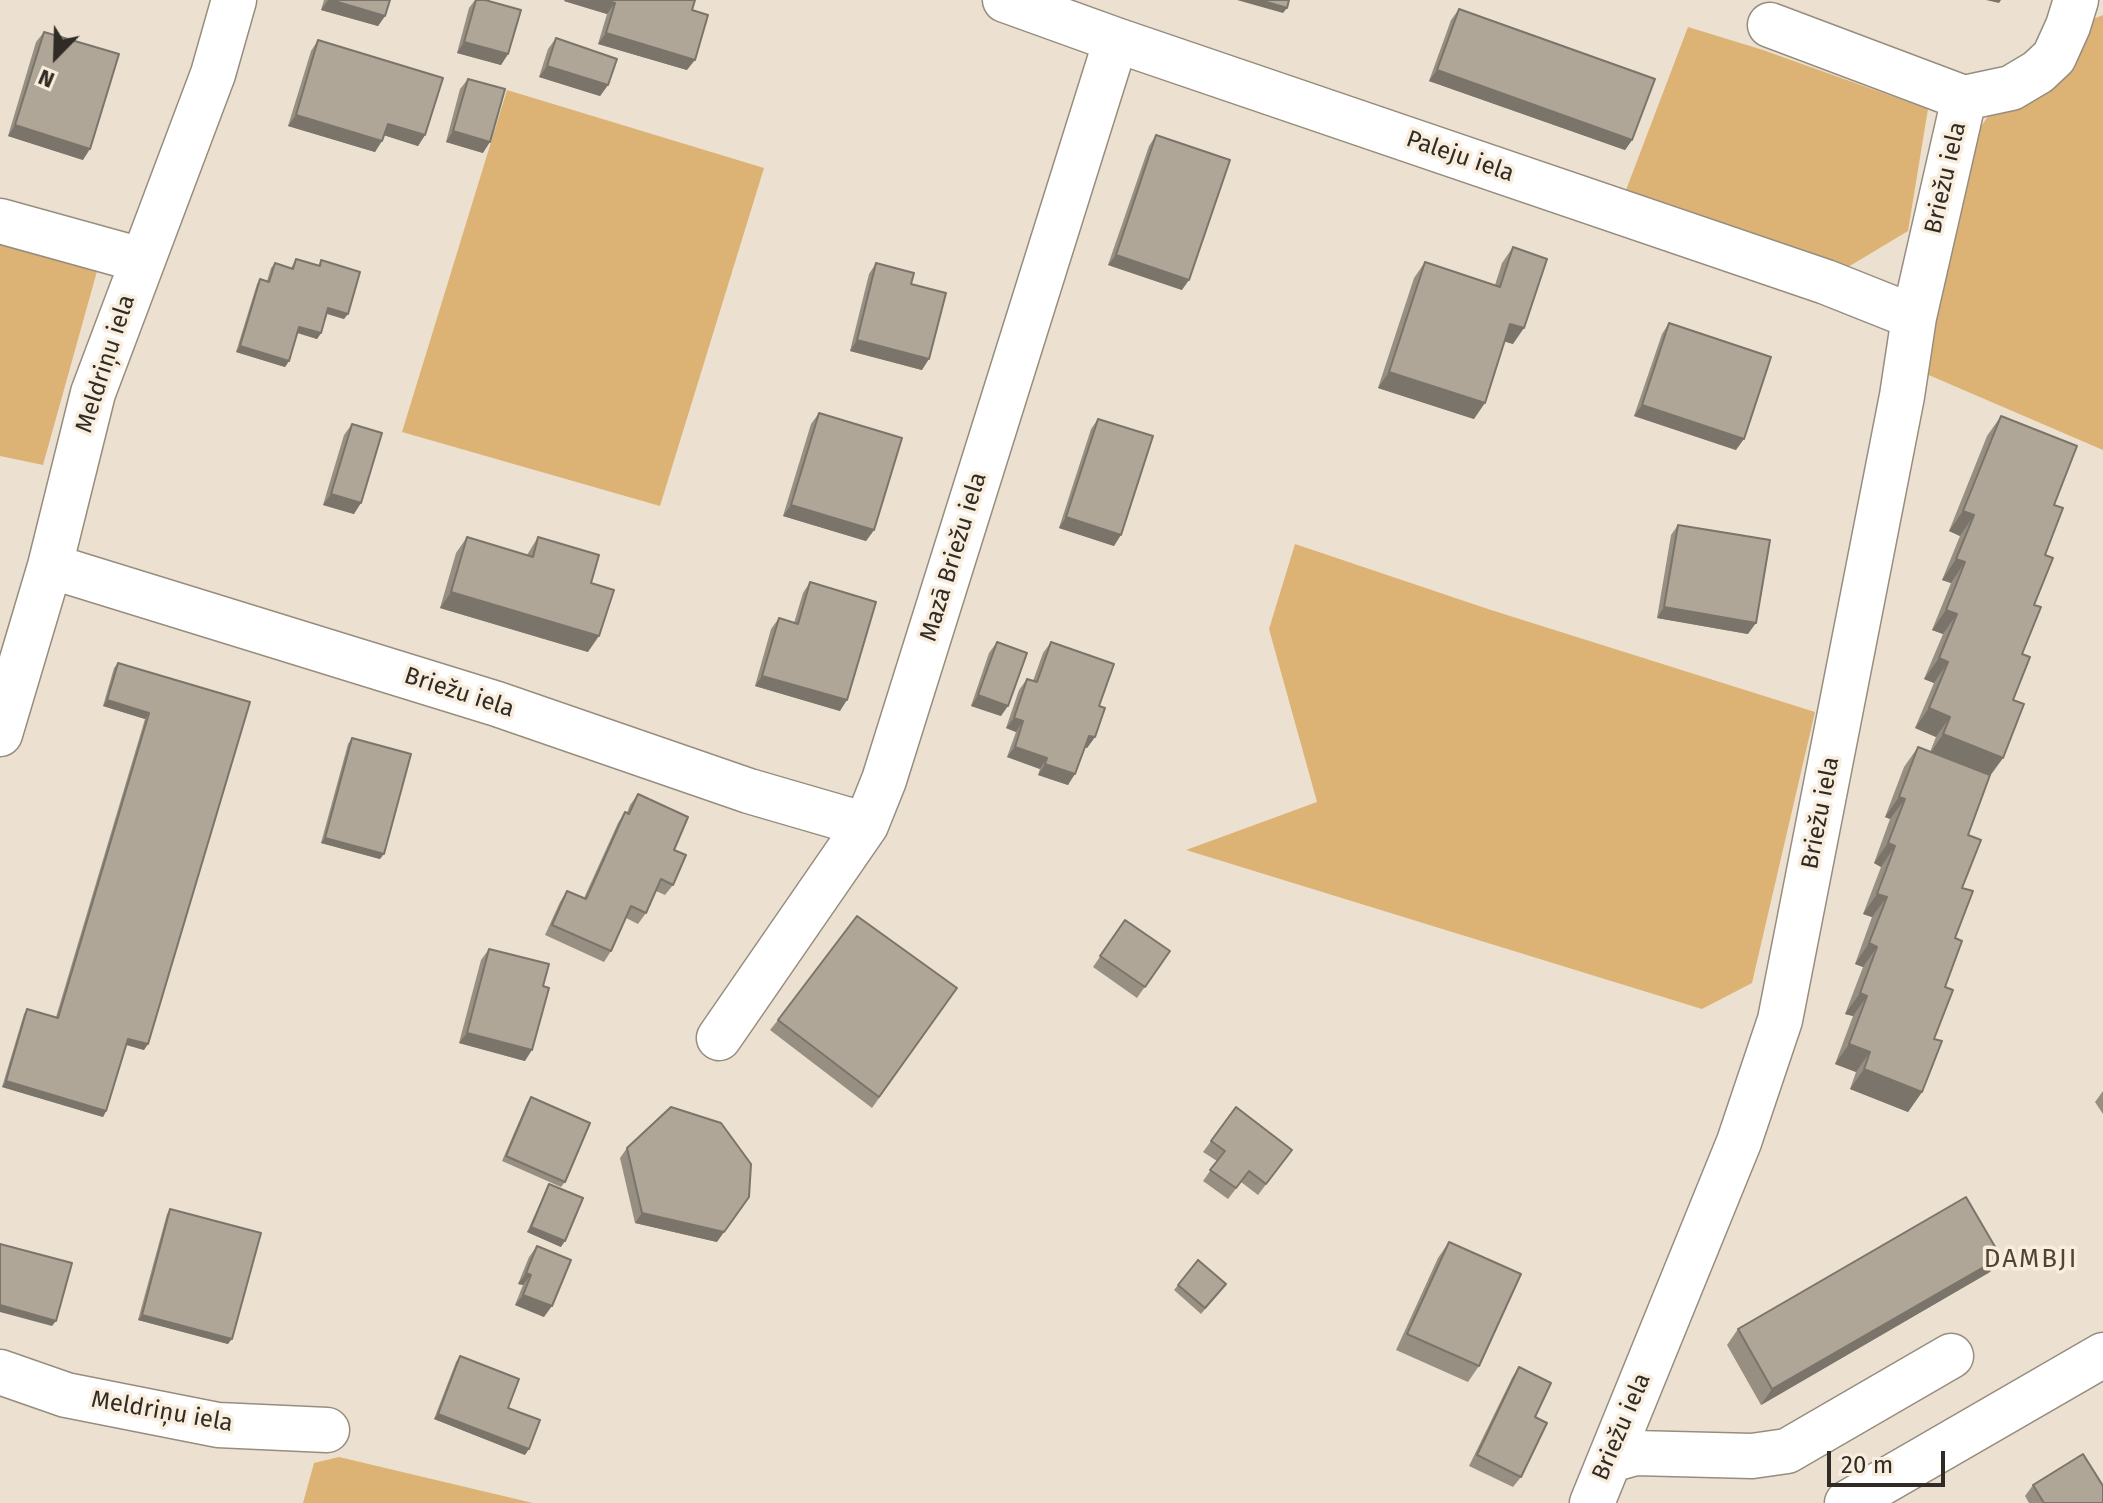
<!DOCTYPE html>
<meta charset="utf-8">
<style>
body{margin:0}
#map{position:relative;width:2103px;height:1503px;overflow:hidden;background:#ece1d1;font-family:"Fira Sans",sans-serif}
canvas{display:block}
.north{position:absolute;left:16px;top:16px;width:80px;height:80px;-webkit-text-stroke:6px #f9eede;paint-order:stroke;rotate:203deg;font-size:22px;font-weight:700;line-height:32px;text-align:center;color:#302c25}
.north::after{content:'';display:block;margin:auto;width:28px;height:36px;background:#302c25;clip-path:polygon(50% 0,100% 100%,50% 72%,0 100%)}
.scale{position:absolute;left:1827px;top:1451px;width:118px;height:36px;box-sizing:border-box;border:4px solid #302c25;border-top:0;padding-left:10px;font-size:24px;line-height:28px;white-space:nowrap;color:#302c25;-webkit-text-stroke:6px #f9eede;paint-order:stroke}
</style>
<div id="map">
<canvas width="2103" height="1503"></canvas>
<div class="north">N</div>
<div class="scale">20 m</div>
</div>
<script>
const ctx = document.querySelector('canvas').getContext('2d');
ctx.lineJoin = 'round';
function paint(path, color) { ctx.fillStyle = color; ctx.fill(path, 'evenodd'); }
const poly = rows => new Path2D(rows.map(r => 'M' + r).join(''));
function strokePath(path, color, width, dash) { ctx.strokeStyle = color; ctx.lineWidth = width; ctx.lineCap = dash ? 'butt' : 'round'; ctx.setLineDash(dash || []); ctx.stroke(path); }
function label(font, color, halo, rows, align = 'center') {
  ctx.font = font + ' "Fira Sans",sans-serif'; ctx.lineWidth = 7; ctx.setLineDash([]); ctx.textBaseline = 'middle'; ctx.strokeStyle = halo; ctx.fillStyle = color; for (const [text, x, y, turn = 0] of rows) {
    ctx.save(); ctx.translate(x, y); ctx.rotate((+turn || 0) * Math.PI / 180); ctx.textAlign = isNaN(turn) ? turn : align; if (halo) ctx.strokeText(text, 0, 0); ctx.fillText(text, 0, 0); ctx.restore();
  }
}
paint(poly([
 [2103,15,2103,450,1924,373,1970,142,1989,115,2083,23],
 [1688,27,1763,50,1928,109,1908,231,1848,267,1626,190],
 [507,90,764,168,660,506,402,432],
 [0,239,99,264,43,465,0,456],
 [1295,544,1491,610,1815,712,1752,983,1702,1009,1186,850,1317,802,1269,629],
 [339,1457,533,1503,303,1503,314,1463]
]), '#dcb374');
const minor = poly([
 [1005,0,1116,40,1826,282,1914,317],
 [1770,25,1964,98],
 [0,221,141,260],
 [50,566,497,704,749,791,866,825],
 [0,734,50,566,93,393,213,74,234,0],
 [719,1038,866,825,884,780,1116,40],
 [0,1372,66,1395,218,1425,327,1430],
 [1610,1460,1635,1453,1752,1456,1787,1451,1951,1356],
 [1592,1503,1739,1142,1780,1020,1902,396,1914,317,1964,98,2011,88,2038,72,2054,57,2068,26,2076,0]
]);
const major = poly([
 [1847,1503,2103,1355]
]);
strokePath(minor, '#978d7e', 47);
strokePath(major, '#978d7e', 47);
strokePath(minor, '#fff', 44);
strokePath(major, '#fff', 44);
paint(poly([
 [324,0,390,0,385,16,378,26,321,10],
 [475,0,485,0,508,54,501,65,457,53,469,8],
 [565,0,695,0,692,10,687,70,598,44,607,14,564,1],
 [1459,9,1632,140,1625,150,1429,81,1451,20],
 [44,32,83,160,8,136,36,42],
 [556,38,608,85,600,96,539,77,548,49],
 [318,40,425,135,418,146,384,135,375,152,288,126,311,51],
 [468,79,483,153,446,142,460,89],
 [1156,135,1182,290,1108,265,1149,146],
 [1513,247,1513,344,1505,341,1474,419,1378,388,1414,278,1425,262,1495,285,1502,263],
 [296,259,318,266,321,260,344,319,327,314,321,333,317,339,297,333,289,361,285,367,236,352,257,284,260,279,267,281,271,268,275,263,291,268],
 [876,263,911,284,922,370,850,351,869,274],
 [1669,323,1736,450,1634,416,1662,334],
 [819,413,874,530,866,541,783,516,811,424],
 [2001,416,2054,505,2045,555,2022,654,2003,758,1990,776,1968,835,1962,888,1955,938,1934,1039,1922,1092,1908,1112,1850,1089,1856,1072,1835,1064,1853,1016,1845,1014,1863,967,1855,964,1872,917,1863,914,1881,867,1874,863,1890,819,1885,817,1904,767,1918,747,1930,752,1936,737,1915,728,1934,683,1924,679,1943,634,1932,630,1951,583,1942,580,1960,536,1949,531,1987,436],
 [1098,419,1114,546,1059,528,1091,429],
 [352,424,354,514,323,505,344,435],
 [1678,525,1748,634,1657,618,1671,535],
 [467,537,527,555,538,537,591,583,588,652,440,608,456,553],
 [810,582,840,711,755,686,771,629,779,618,794,623,803,593],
 [997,642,1001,716,971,706,989,653],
 [1051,642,1099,706,1095,737,1087,748,1085,747,1068,785,1038,775,1040,769,1007,757,1016,732,1006,728,1019,690,1027,679,1033,681,1043,653],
 [118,663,250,702,144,1050,126,1045,106,1111,103,1117,2,1087,24,1014,27,1009,56,1017,145,719,103,706,114,668],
 [352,738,380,859,321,843,348,744],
 [638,794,674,850,673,885,665,895,656,891,646,913,638,924,626,918,611,951,604,962,545,935,560,902,567,891,584,898,618,823,625,812,627,813,630,805],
 [1125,920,1170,951,1137,998,1093,967],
 [489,949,525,1061,459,1043,481,960],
 [957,988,872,1108,770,1030,778,1020],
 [2103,1091,2103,1114,2095,1102],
 [531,1097,565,1182,561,1187,502,1161,527,1103],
 [1236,1107,1292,1150,1258,1195,1241,1182,1228,1199,1203,1181,1217,1161,1203,1152],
 [627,1148,717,1242,635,1223,620,1158],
 [549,1184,561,1247,527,1232,546,1190],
 [170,1209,228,1344,138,1320,167,1214],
 [1449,1242,1479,1366,1468,1382,1396,1350,1438,1258],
 [537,1246,544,1317,515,1305,523,1285,518,1284,529,1257],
 [1990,1272,1761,1405,1727,1345,1738,1329],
 [1226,1284,1201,1314,1174,1290,1178,1285],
 [460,1356,508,1408,525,1455,434,1419,456,1362],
 [1519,1367,1535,1417,1521,1477,1513,1487,1469,1466,1512,1378],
 [2033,1485,2103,1503,2029,1503,2025,1496]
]), '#978f82');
paint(poly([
 [328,0,331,0,385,16,378,26,321,10],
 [565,0,605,0,615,3,607,14,564,1],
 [1237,0,1260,0,1287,8,1283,13],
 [1986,0,2001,0,1999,3],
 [606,33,695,60,687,70,598,44],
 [464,42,508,54,501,65,457,53],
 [547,66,608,85,600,96,539,77],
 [1437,70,1632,140,1625,150,1429,81],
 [296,115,382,141,375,152,288,126],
 [388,124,425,135,418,146,380,134],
 [15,125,90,149,83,160,8,136],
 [453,131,490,142,483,153,446,142],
 [1116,255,1189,280,1182,290,1108,265],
 [328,308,348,314,344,319,325,313],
 [1510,324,1524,328,1513,344,1499,340],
 [299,327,321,333,317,339,295,332],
 [857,340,929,359,922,370,850,351],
 [240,346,289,361,285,367,236,352],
 [1389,372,1485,403,1474,419,1378,388],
 [1642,405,1744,439,1736,450,1634,416],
 [331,494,361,503,354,514,323,505],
 [791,505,874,530,866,541,783,516],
 [1963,511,1974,515,1960,536,1949,531],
 [1066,517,1121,535,1114,546,1059,528],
 [1956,559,1965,562,1951,583,1942,580],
 [451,592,599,636,588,652,440,608],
 [1664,607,1756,623,1748,634,1657,618],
 [1946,610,1957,614,1943,634,1932,630],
 [1939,658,1948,662,1934,683,1924,679],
 [762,676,847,700,840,711,755,686],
 [978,695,1008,706,1001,716,971,706],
 [107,700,149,713,145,719,103,706],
 [1929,708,1950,717,1936,737,1915,728],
 [1014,718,1023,721,1016,732,1006,728],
 [1943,734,2003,758,1988,778,1929,755],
 [1089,736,1095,737,1087,748,1081,746],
 [1015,747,1047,758,1040,769,1007,757],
 [1045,764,1075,774,1068,785,1038,775],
 [1899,797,1905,799,1890,819,1885,817],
 [325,838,384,854,380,859,321,843],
 [1888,843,1895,846,1881,867,1874,863],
 [1877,894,1887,897,1872,917,1863,914],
 [1869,943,1877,947,1863,967,1855,964],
 [1860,993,1867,996,1853,1016,1845,1014],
 [467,1033,532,1050,525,1061,459,1043],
 [128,1039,148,1044,144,1050,124,1044],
 [1849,1044,1870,1052,1856,1072,1835,1064],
 [1864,1069,1922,1092,1908,1112,1850,1089],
 [6,1081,106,1111,103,1117,2,1087],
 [749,1197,717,1242,635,1223,642,1213],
 [531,1227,565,1241,561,1247,527,1232],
 [2001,1257,1990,1272,1761,1405,1772,1389],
 [526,1273,531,1275,523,1285,518,1284],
 [523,1295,552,1306,544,1317,515,1305],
 [0,1305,56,1321,52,1326,0,1312],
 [142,1315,232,1339,228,1344,138,1320],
 [438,1414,529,1449,525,1455,434,1419]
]), '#7b746a');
const building = poly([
 [331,0,390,0,385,16,331,0],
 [476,0,485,0,521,10,508,54,464,42,476,0],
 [605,0,695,0,692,10,708,15,695,60,606,33,615,3,605,0],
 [1260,0,1289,0,1287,8,1260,0],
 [1459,9,1655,79,1632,140,1437,70,1459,9],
 [44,32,119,54,90,149,15,125,44,32],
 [556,38,617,59,608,85,547,66,556,38],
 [318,40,443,78,425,135,388,124,382,141,296,115,318,40],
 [468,79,505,89,490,142,453,131,468,79],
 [1156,135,1230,160,1189,280,1116,255,1156,135],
 [1513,247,1547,259,1524,328,1510,324,1485,403,1389,372,1425,262,1500,287,1513,247],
 [296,259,320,266,321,260,360,272,348,314,328,308,321,333,299,327,289,361,240,346,260,279,269,282,275,263,293,269,296,259],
 [876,263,914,273,911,284,946,293,929,359,857,340,876,263],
 [1669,323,1771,357,1744,439,1642,405,1669,323],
 [819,413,902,438,874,530,791,505,819,413],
 [2001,416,2077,446,2054,505,2063,508,2045,555,2053,558,2034,605,2041,607,2022,654,2030,657,2013,700,2024,704,2003,758,1943,734,1950,717,1929,708,1948,662,1939,658,1957,614,1946,610,1965,562,1956,559,1974,515,1963,511,2001,416],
 [1098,419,1153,436,1121,535,1066,517,1098,419],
 [352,424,382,433,361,503,331,494,352,424],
 [1678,525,1770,540,1756,623,1664,607,1678,525],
 [467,537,533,557,538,537,599,555,591,583,614,590,599,636,451,592,467,537],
 [810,582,876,602,847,700,762,676,779,618,798,624,810,582],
 [997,642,1027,653,1008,706,978,695,997,642],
 [1051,642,1114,664,1099,706,1105,708,1095,737,1089,736,1075,774,1045,764,1047,758,1015,747,1023,721,1014,718,1027,679,1037,682,1051,642],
 [118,663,250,702,148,1044,128,1039,106,1111,6,1081,27,1009,58,1018,149,713,107,700,118,663],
 [352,738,411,754,384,854,325,838,352,738],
 [1918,747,1990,775,1968,835,1981,840,1962,888,1973,891,1955,938,1962,941,1945,987,1953,990,1934,1039,1942,1041,1922,1092,1864,1069,1870,1052,1849,1044,1867,996,1860,993,1877,947,1869,943,1887,897,1877,894,1895,846,1888,843,1905,799,1899,797,1918,747],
 [638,794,688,817,674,850,686,855,673,885,661,879,646,913,631,906,611,951,552,925,567,891,586,899,625,812,629,814,638,794],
 [857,916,957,988,879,1097,778,1020,857,916],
 [1125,920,1170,951,1145,987,1100,956,1125,920],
 [489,949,549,964,543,986,549,988,532,1050,467,1033,489,949],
 [531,1097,590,1123,565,1182,506,1156,531,1097],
 [671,1107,721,1123,751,1164,749,1197,724,1232,642,1213,627,1148,671,1107],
 [1236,1107,1292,1150,1266,1184,1249,1171,1236,1188,1210,1170,1225,1151,1211,1141,1236,1107],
 [549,1184,583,1198,565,1241,531,1227,549,1184],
 [1966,1197,2001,1257,1772,1389,1738,1329,1966,1197],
 [170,1209,261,1233,232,1339,142,1315,170,1209],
 [1449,1242,1521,1274,1479,1366,1407,1334,1449,1242],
 [0,1244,72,1263,56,1321,0,1305,0,1244],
 [537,1246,571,1260,552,1306,523,1295,531,1275,526,1273,537,1246],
 [1198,1260,1226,1284,1205,1308,1178,1285,1198,1260],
 [460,1356,519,1379,508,1408,540,1420,529,1449,438,1414,460,1356],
 [1519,1367,1551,1383,1535,1417,1547,1423,1521,1477,1477,1455,1519,1367],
 [2083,1454,2103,1486,2103,1503,2044,1503,2033,1485,2083,1454]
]);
paint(building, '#b0a697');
strokePath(building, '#7b746a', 2);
label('24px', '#302c25', '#f9eede', [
 ["Paleju iela",1460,157,19],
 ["Briežu iela",1946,178,-77],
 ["Meldriņu iela",106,364,-72],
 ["Mazā Briežu iela",954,557,-73],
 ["Briežu iela",459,693,18],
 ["Briežu iela",1821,813,-79],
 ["Meldriņu iela",162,1412,10],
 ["Briežu iela",1622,1427,-67]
]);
ctx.letterSpacing = '2px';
label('26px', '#4e4537', '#f9eede', [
 ["DAMBJI",2031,1260]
]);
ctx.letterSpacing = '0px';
</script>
